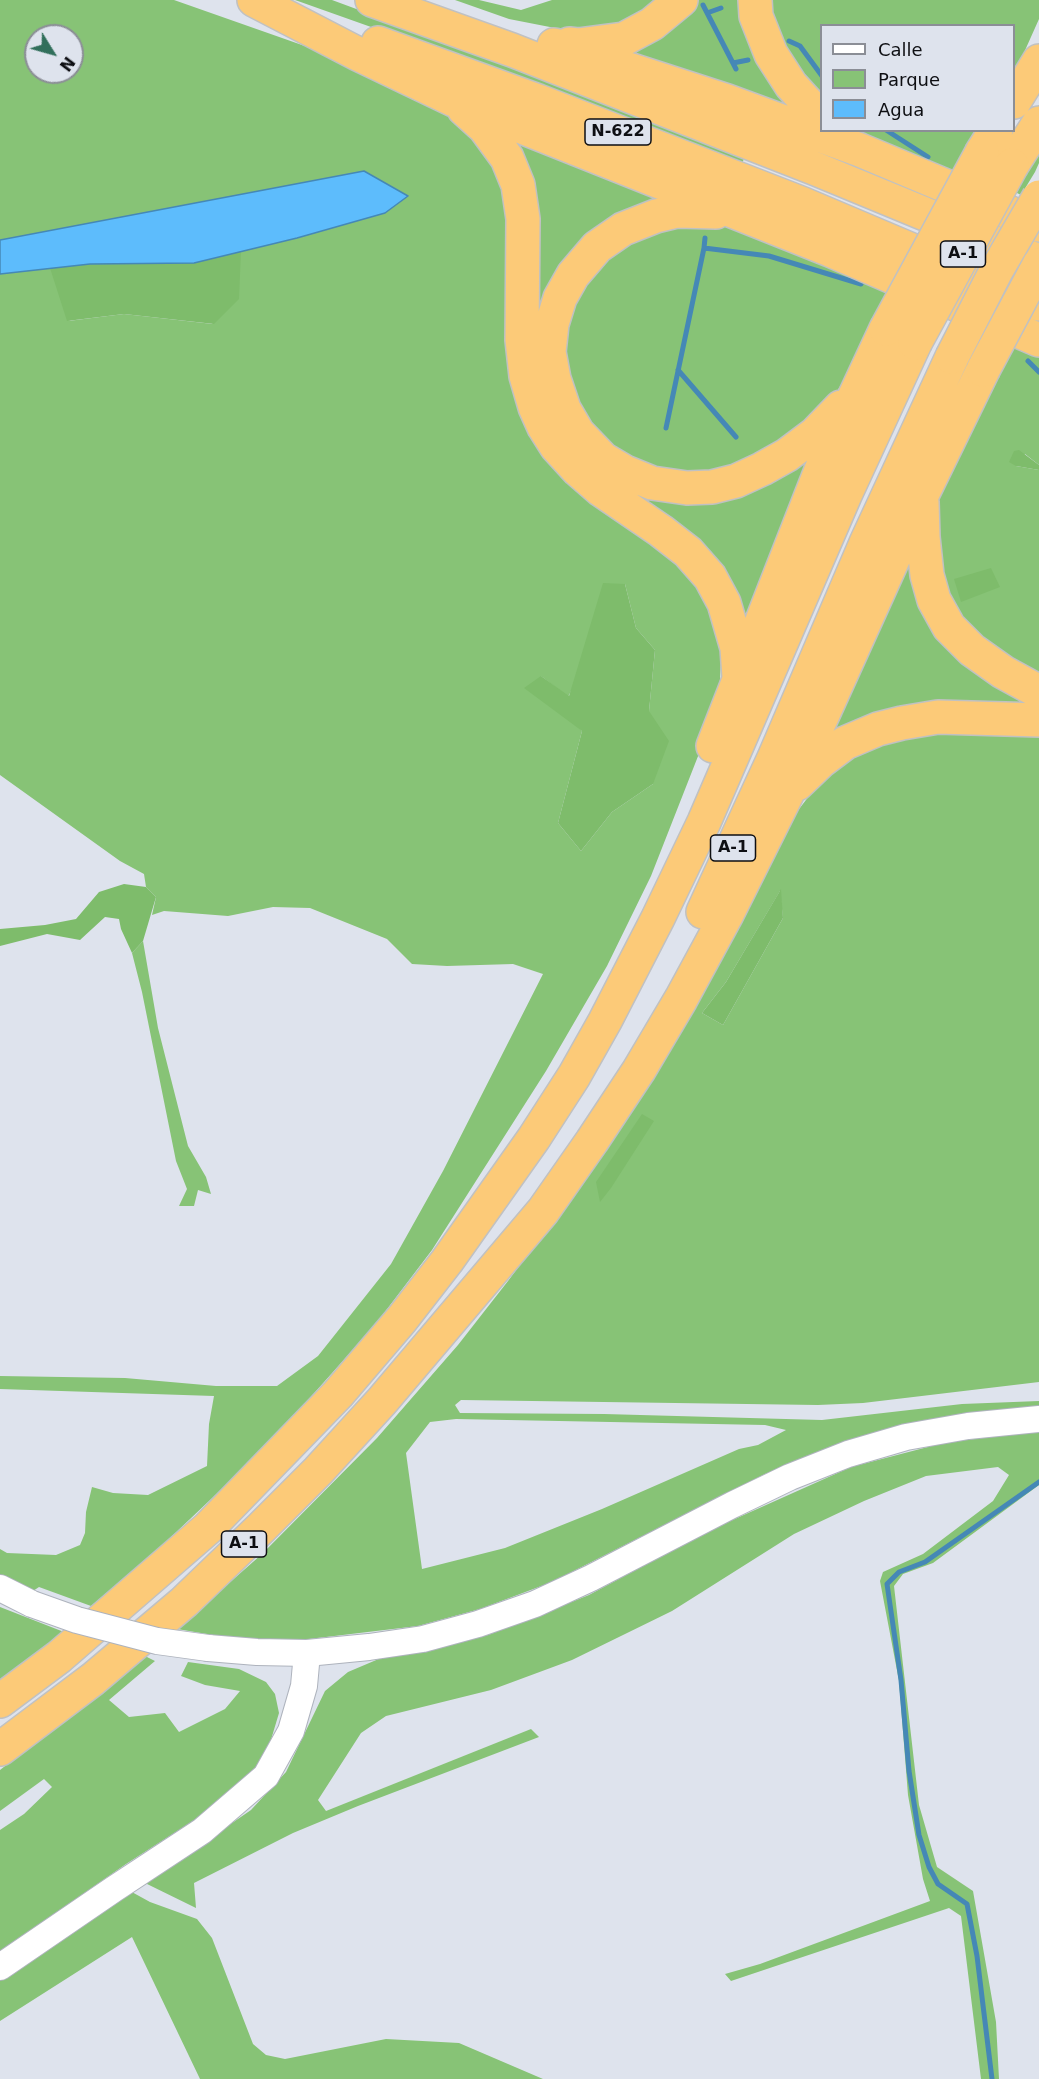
<!DOCTYPE html>
<style>
body{margin:0}
#map{position:relative;width:1039px;height:2079px;overflow:hidden;background:#dee3ed;font-family:"DejaVu Sans",sans-serif}
canvas{display:block}
.legend{position:absolute;left:820px;top:24px;width:195px;height:108px;box-sizing:border-box;background:#dee3ed;border:2px solid #8b8e96;margin:0;padding:8px 10px;list-style:none;font-size:18px;color:#0e0f13}
.legend li{display:flex;align-items:center;gap:12px;height:30px}
.legend b{width:30px;border:2px solid #8b8e96}
.north{position:absolute;left:24px;top:24px;width:60px;height:60px;box-sizing:border-box;background:#dee3ed;border:2px solid #8b8e96;border-radius:50%;rotate:127deg;font-size:16px;font-weight:700;line-height:24px;text-align:center;color:#0e0f13}
.north::after{content:'';display:block;margin:auto;width:21px;height:27px;background:#316f5b;clip-path:polygon(50% 0,100% 100%,50% 72%,0 100%)}
</style>
<div id="map">
<canvas width="1039" height="2079"></canvas>
<ul class="legend">
<li><b style="height:8px;background:#fff"></b>Calle</li>
<li><b style="height:16px;background:#87c376"></b>Parque</li>
<li><b style="height:16px;background:#5dbcfc"></b>Agua</li>
</ul>
<div class="north">N</div>
</div>
<script>
const ctx = document.querySelector('canvas').getContext('2d');
ctx.lineJoin = 'round';
function paint(path, color) { ctx.fillStyle = color; ctx.fill(path, 'evenodd'); }
const poly = rows => new Path2D(rows.map(r => 'M' + r).join(''));
function strokePath(path, color, width, dash) { ctx.strokeStyle = color; ctx.lineWidth = width; ctx.lineCap = dash ? 'butt' : 'round'; ctx.setLineDash(dash || []); ctx.stroke(path); }
function label(font, color, halo, rows, align = 'center') {
  ctx.font = font + ' "DejaVu Sans",sans-serif'; ctx.lineWidth = 5; ctx.setLineDash([]); ctx.textBaseline = 'middle'; ctx.strokeStyle = halo; ctx.fillStyle = color; for (const [text, x, y, turn = 0] of rows) {
    ctx.save(); ctx.translate(x, y); ctx.rotate((+turn || 0) * Math.PI / 180); ctx.textAlign = isNaN(turn) ? turn : align; if (halo) ctx.strokeText(text, 0, 0); ctx.fillText(text, 0, 0); ctx.restore();
  }
}
paint(poly([
 [0,0,174,0,319,51,460,120,485,148,503,182,510,211,511,368,686,568,707,598,722,637,720,680,713,718,651,876,607,966,546,1071,432,1250,375,1325,266,1447,151,1556,91,1606,39,1587,33,1591,0,1576,0,1549,7,1553,56,1555,80,1545,85,1533,86,1512,92,1487,113,1493,148,1495,207,1466,209,1424,214,1396,0,1389,0,1376,125,1378,216,1386,277,1386,318,1356,391,1264,443,1171,543,974,513,964,447,966,412,964,387,939,310,908,273,907,228,916,164,911,152,915,156,897,146,887,144,874,120,861,0,775],
 [36,36,72,36,72,72,36,72],
 [171,283,213,324,124,314,68,321],
 [625,584,636,628,655,650,649,711,653,784,612,812,581,851,558,823,582,731,541,676,568,697],
 [295,0,332,0,746,153,742,164,540,87],
 [455,0,479,0,521,10,552,0,662,0,633,20,601,29,555,28,509,19],
 [695,0,745,0,798,109,618,53],
 [766,0,1039,0,1039,19,1014,75,1014,26,822,26,821,103,790,63],
 [858,131,981,131,953,175],
 [506,134,662,198,611,222,543,374,634,488,820,445,743,631,549,423],
 [1039,146,1039,163,1035,172,1021,195,1015,192],
 [663,224,723,226,753,234,892,289,863,348,833,398,795,435,726,470,685,476,615,455,574,404,562,348,581,275,605,250],
 [1010,340,1039,353,1039,465,1025,454,1016,466,1039,470,1039,674,1018,669,969,630,938,577,938,503,950,468],
 [912,558,1039,710,830,741],
 [954,731,1039,733,1039,1382,863,1403,818,1405,461,1400,455,1405,460,1413,604,1414,822,1420,962,1404,1039,1401,1039,1411,966,1414,891,1428,835,1446,765,1474,552,1582,480,1609,418,1626,309,1639,249,1641,177,1629,262,1554,377,1438,458,1345,508,1281,589,1172,790,821,812,792,838,764,906,734],
 [780,891,783,918,723,1025,702,1013,726,982],
 [456,1419,765,1425,786,1430,758,1445,739,1449,602,1509,505,1548,422,1569,406,1453,430,1422],
 [143,941,158,1028,188,1146,206,1177,211,1194,198,1190,194,1206,179,1206,187,1189,176,1161,142,992,132,953],
 [1039,1432,1039,1485,933,1563,903,1574,894,1586,919,1805,937,1867,973,1891,996,2022,999,2079,981,2079,961,1916,949,1908,731,1981,725,1974,760,1964,930,1901,923,1879,908,1795,899,1681,880,1581,883,1572,923,1554,993,1501,1009,1475,998,1467,926,1476,864,1501,794,1534,672,1611,572,1660,491,1690,386,1716,361,1733,318,1800,326,1811,531,1729,539,1737,358,1806,293,1833,194,1883,196,1908,145,1883,251,1810,286,1772,325,1691,348,1672,381,1658,488,1635,589,1595,708,1531,851,1467,947,1442],
 [0,1607,64,1632,0,1680],
 [145,1656,155,1661,109,1700,129,1717,165,1713,179,1732,225,1709,240,1691,205,1685,181,1676,188,1662,239,1669,266,1682,275,1694,279,1713,270,1743,253,1772,221,1803,126,1864,0,1952,0,1830,24,1814,52,1787,44,1779,0,1811,0,1770],
 [130,1891,150,1902,197,1919,212,1938,253,2044,266,2055,285,2059,386,2039,459,2043,543,2079,200,2079,132,1937,0,2021,0,1978]
]), '#87c376');
paint(poly([
 [241,251,239,299,214,324,124,314,67,321,50,268,89,264,194,263],
 [1019,450,1039,465,1039,470,1016,466,1009,462,1014,451],
 [991,568,1000,587,961,602,954,579],
 [603,583,625,584,636,628,655,650,649,711,669,741,653,784,612,812,581,851,558,823,582,731,524,688,541,676,569,696],
 [124,884,146,887,156,897,143,941,132,953,121,929,119,919,105,917,80,940,47,934,0,946,0,929,45,925,76,919,99,892],
 [781,889,783,918,723,1025,702,1013,726,982],
 [642,1114,654,1121,611,1188,600,1202,596,1182]
]), '#7ebc6b');
const water = poly([
 [364,171,408,196,385,213,297,238,194,263,90,264,0,274,0,240,364,171]
]);
paint(water, '#5dbcfc');
strokePath(water, '#4588b6', 1.5);
strokePath(poly([
 [703,5,736,69],
 [707,13,721,8],
 [789,41,800,46,822,76],
 [733,63,748,60],
 [886,130,928,157],
 [705,238,704,248,769,256,861,284],
 [1028,361,1039,372],
 [678,370,736,437],
 [666,428,704,248],
 [992,2079,977,1956,967,1904,938,1884,929,1867,919,1835,909,1771,901,1680,887,1584,899,1572,925,1562,1039,1482]
]), '#4588b6', 5);
const minor = poly([
 [0,1588,32,1604],
 [208,1648,257,1652,307,1653,369,1647,423,1639,478,1624,535,1604,591,1578,732,1505,790,1477,848,1454,906,1437,968,1426,1039,1419],
 [0,1967,114,1889,202,1831,266,1776,291,1731,304,1686,307,1653]
]);
const highway = poly([
 [254,0,358,54,454,100,830,250,1039,340],
 [372,0,512,50,816,169,1039,261],
 [755,0,756,16,771,54,791,85,822,119],
 [378,43,538,101,803,204,1039,304],
 [569,44,578,45,624,39,652,24,681,0],
 [554,45,727,101,860,150,1039,225],
 [1014,102,1039,61],
 [464,109,485,128,507,158,518,185,523,219,522,340,526,376,535,407,544,427,556,446,578,470,601,490,661,531,688,552,710,577,724,603,737,648,739,677],
 [982,152,996,130],
 [1012,165,1039,123],
 [716,212,677,211,656,216,623,229,597,247,573,275,560,298,552,324,549,352,554,379,564,409,578,433,603,459,625,472,652,483,687,488,712,487,736,481,762,469,787,455,815,434,841,407],
 [922,502,923,537,927,575,934,600,949,627,972,650,1003,672,1034,689,1039,690],
 [713,746,825,460,886,329],
 [797,784,821,761,845,743,878,729,902,723,938,717,1039,720],
 [703,912,774,758,866,543,952,357],
 [0,1701,59,1657,208,1528,338,1394,402,1319,447,1261,534,1138,574,1076,605,1021,658,918,704,822,845,495,915,343],
 [0,1749,93,1679,184,1602,261,1528,318,1471,382,1401,543,1211,592,1141,639,1070,681,999,726,916,787,794,922,495,983,370]
]);
strokePath(minor, '#aeb3bd', 28);
strokePath(highway, '#c0c1c2', 36);
strokePath(minor, '#fff', 26);
strokePath(highway, '#fcca78', 33);
const minorBridge = poly([
 [32,1604,77,1620,119,1631,157,1641,208,1648]
]);
const highwayBridge = poly([
 [886,329,982,152],
 [915,343,1012,165],
 [952,357,996,271,1039,197],
 [983,370,1039,265]
]);
strokePath(minorBridge, '#aeb3bd', 28, []);
strokePath(highwayBridge, '#c0c1c2', 36, []);
strokePath(minorBridge, '#fff', 26);
strokePath(highwayBridge, '#fcca78', 33);
for (const [x, y, w] of [
 [618,132,66],
 [963,254,45],
 [733,848,45],
 [244,1544,45]
]) { const box = new Path2D(); box.roundRect(x - w / 2, y - 13, w, 26, 4.5); ctx.fillStyle = '#dee3ed'; ctx.fill(box); strokePath(box, '#0e0f13', 1.5); }
label('bold 16px', '#0e0f13', null, [
 ["N-622",618,132],
 ["A-1",963,254],
 ["A-1",733,848],
 ["A-1",244,1544]
]);
</script>
